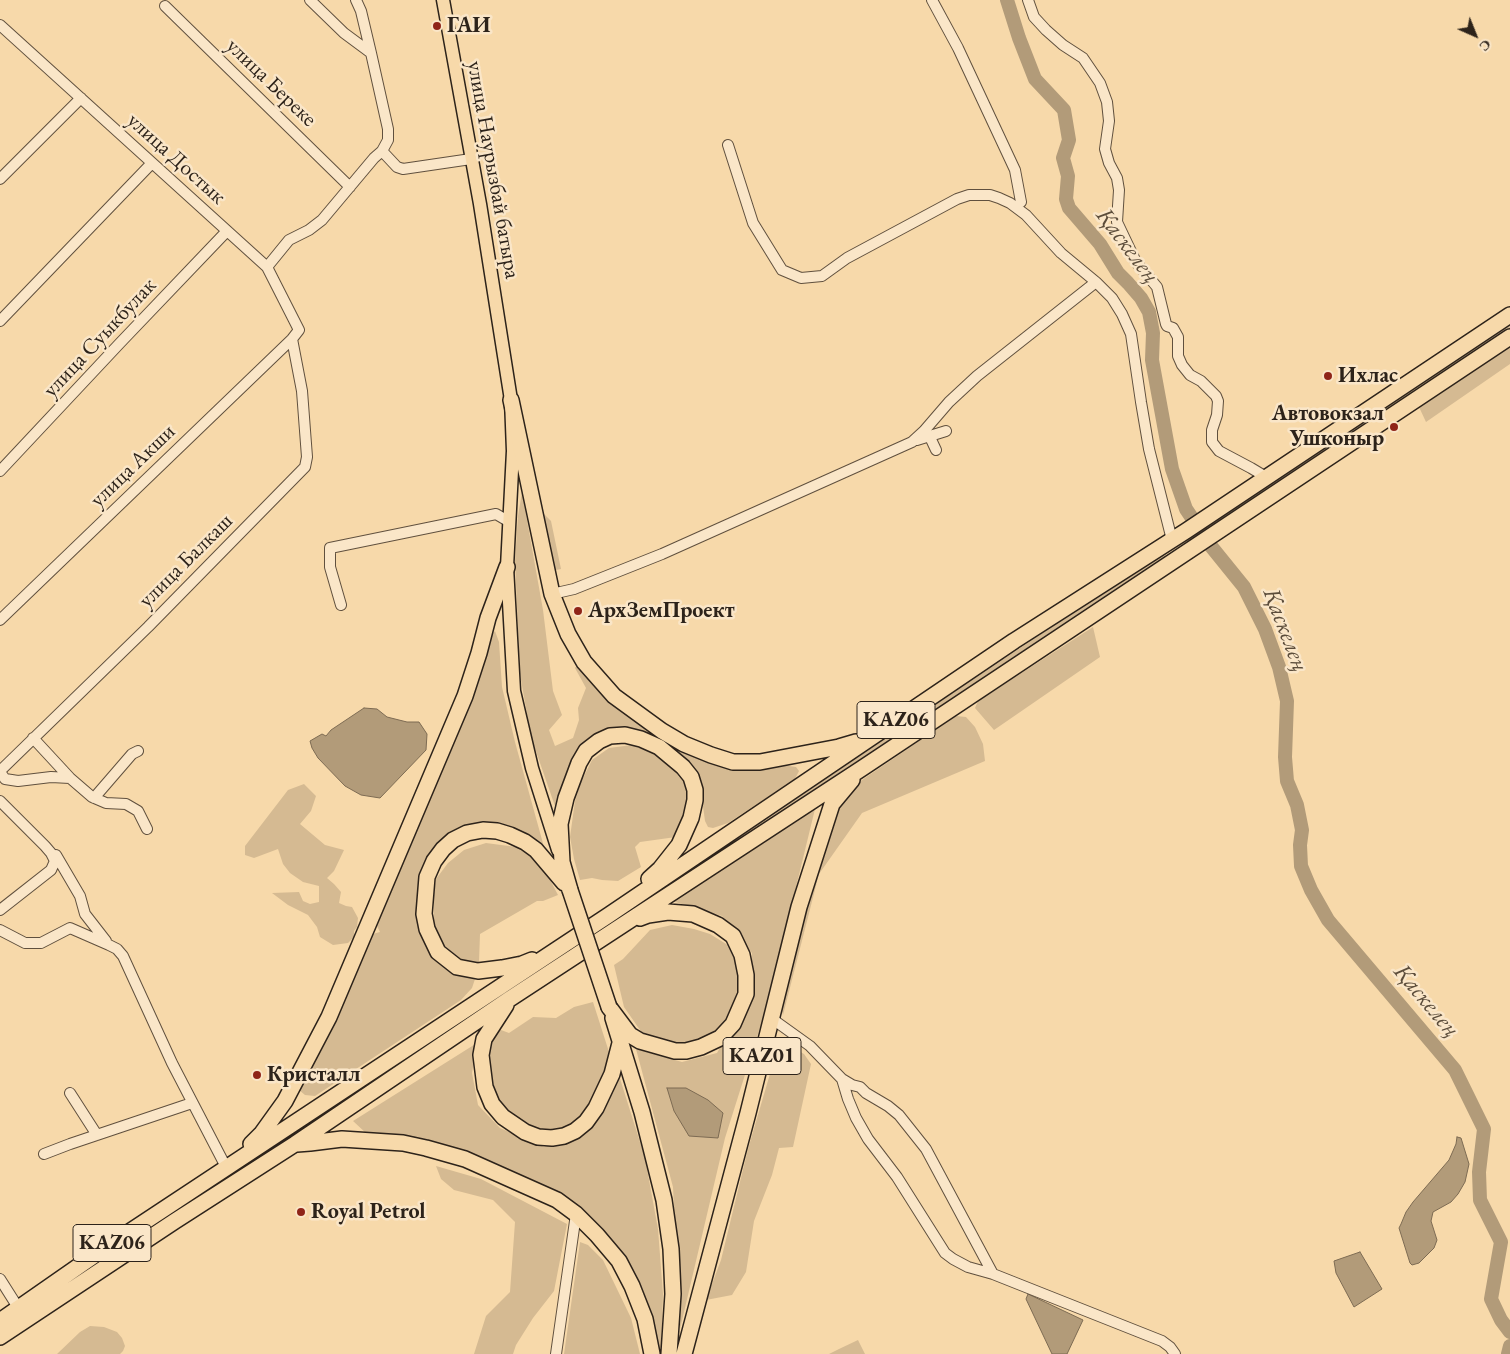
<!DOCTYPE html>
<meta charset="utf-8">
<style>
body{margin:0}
#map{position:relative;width:1510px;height:1354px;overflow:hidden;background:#f7d9aa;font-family:"EB Garamond",serif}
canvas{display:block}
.north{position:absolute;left:1450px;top:10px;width:50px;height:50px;-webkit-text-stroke:4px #fae6c8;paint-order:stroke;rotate:136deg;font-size:14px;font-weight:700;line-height:20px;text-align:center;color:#2d231a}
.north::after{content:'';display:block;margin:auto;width:18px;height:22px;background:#2d231a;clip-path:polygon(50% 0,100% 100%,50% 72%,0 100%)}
</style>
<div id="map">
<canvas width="1510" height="1354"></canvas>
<div class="north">С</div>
</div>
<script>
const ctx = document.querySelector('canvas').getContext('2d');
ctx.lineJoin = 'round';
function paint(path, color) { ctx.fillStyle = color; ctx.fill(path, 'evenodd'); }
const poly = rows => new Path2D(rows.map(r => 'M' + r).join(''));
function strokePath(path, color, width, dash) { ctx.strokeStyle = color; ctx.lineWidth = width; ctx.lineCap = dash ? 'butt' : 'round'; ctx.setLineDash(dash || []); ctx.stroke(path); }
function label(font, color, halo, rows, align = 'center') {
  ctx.font = font + ' "EB Garamond",serif'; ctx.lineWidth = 5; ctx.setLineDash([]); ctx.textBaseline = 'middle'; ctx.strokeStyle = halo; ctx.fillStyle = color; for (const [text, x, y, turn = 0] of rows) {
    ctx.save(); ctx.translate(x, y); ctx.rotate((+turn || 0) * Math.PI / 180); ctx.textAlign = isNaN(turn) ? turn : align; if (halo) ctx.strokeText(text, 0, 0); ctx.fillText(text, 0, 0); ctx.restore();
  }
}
paint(poly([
 [1510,322,1510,329,1384,413,1470,350],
 [1510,344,1510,364,1426,422,1419,407],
 [522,492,543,610,553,691,562,715,549,730,555,746,573,738,579,720,578,708,586,688,575,668,578,664,598,689,643,726,696,758,746,771,772,766,789,766,796,767,799,771,795,779,728,823,713,828,708,827,705,821,700,784,657,742,604,733,557,812,531,737,520,674,515,561,518,516],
 [543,513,551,521,561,569,556,570,553,568,540,514],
 [1160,555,1168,556,718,858,218,1186,228,1175],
 [1093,627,1100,657,994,730,975,708,978,701],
 [495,631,499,642,502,687,515,742,544,847,533,844,502,825,445,842,420,923,466,974,475,979,472,988,461,1000,315,1096,305,1095,299,1090,300,1085,369,935,380,932,374,920,388,899,418,825,462,724,483,651,491,635],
 [956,716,966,717,975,727,983,744,985,761,862,813,819,874,783,1015,779,1002,835,809,856,784],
 [632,745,663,757,684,780,688,803,676,837,640,842,635,847,641,867,618,881,602,880,592,878,580,880,574,859,570,837,575,801,581,782,592,760,609,748],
 [304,784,316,796,311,811,300,824,325,845,344,850,334,871,327,878,334,884,341,892,339,903,346,906,352,907,358,918,357,927,354,931,354,937,348,943,333,945,320,937,317,927,308,915,288,905,272,893,299,892,303,901,310,904,319,902,319,886,303,882,290,873,283,864,278,849,254,858,245,855,245,846,288,790],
 [815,809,768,1002,725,1138,680,1329,673,1187,636,1049,682,1062,717,1053,751,991,752,953,722,916,672,901],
 [486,843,524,848,545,870,558,895,543,901,537,901,480,934,479,962,466,962,452,954,442,942,434,924,434,893,436,879,448,863,464,850],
 [672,925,694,929,710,934,731,947,737,959,737,991,728,1019,718,1032,691,1043,676,1044,648,1038,640,1030,624,1007,614,965,623,959,650,930],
 [593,1002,609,1052,606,1078,584,1115,562,1132,528,1128,507,1114,489,1087,488,1046,493,1031,501,1030,509,1033,533,1017,556,1018,574,1007],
 [477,1043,472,1073,478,1105,500,1128,544,1147,579,1136,617,1069,645,1158,658,1229,663,1294,661,1354,657,1354,625,1260,524,1179,367,1134,353,1121],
 [779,1043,785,1043,804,1054,811,1064,793,1147,779,1148,772,1175,754,1221,746,1272,732,1295,706,1300,721,1260,748,1149],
 [436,1166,481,1179,567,1224,554,1291,533,1318,516,1345,513,1354,474,1354,486,1316,510,1292,515,1222,493,1200,454,1190,441,1179],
 [580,1242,588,1245,603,1260,631,1318,640,1354,564,1354],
 [90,1326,104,1327,117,1332,122,1338,125,1346,123,1351,120,1354,57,1354,80,1332],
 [858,1340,865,1354,829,1354,839,1349]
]), '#d5ba92');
const water = poly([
 [364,708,377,709,387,717,407,722,419,722,427,734,426,750,380,798,361,795,345,786,318,758,312,748,310,741,322,734,326,736,331,730,364,708],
 [667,1088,686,1088,708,1100,723,1113,718,1138,689,1136,674,1111,667,1088],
 [1457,1137,1461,1138,1469,1164,1465,1182,1458,1194,1451,1202,1433,1212,1431,1221,1437,1240,1434,1248,1419,1263,1412,1265,1410,1263,1399,1228,1401,1224,1406,1212,1413,1202,1449,1160,1456,1144,1457,1137],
 [1360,1252,1382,1289,1354,1307,1336,1273,1334,1261,1360,1252],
 [1028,1294,1083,1320,1067,1354,1052,1354,1026,1299,1028,1294]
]);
paint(water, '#b29b79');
strokePath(water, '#7d6b53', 1);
strokePath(poly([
 [1007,0,1019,38,1035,79,1064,110,1069,140,1063,158,1068,176,1066,199,1069,208,1100,244,1118,273,1128,283,1141,298,1149,312,1153,333,1152,360,1172,469,1186,509,1210,545,1244,587,1265,629,1279,667,1287,701,1285,757,1287,781,1297,805,1302,830,1300,845,1301,866,1311,890,1328,920,1455,1070,1484,1129,1479,1172,1480,1200,1501,1242,1491,1299,1501,1320,1510,1332],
 [1508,1354,1510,1346]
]), '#b29b79', 14);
const minor = poly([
 [310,0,344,33,371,53],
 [932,0,958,48,1015,170,1021,202],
 [1028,0,1034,17,1046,30,1063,45,1083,58,1100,83,1107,102,1109,121,1105,149,1109,163,1117,178,1119,190,1117,222,1136,262,1157,287,1166,324,1167,326,1173,328,1178,337,1178,356,1182,365,1190,375,1201,381,1216,396,1218,401,1217,415,1212,430,1212,442,1219,451,1251,468,1266,477],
 [165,6,350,187],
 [0,25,267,267,299,330,292,339,0,620],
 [728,145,753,223,782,270,801,278,822,276,847,258,957,199,969,195,990,195,999,198,1010,203,1026,215,1061,253,1096,282,1112,298,1122,314,1131,334,1141,402,1149,449,1172,540],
 [382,151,397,167,403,169,471,159],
 [0,179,81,98],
 [267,267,289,240,309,230,322,220,374,158,382,151,388,140,388,129,371,53,361,11,356,0],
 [0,321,152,163],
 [929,435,936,450],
 [917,440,946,431],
 [0,471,120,343,227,231],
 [552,594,574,589,662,554,912,442,924,431,949,402,977,376,1096,282],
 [341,605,330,567,330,548,496,514,508,521],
 [33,738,70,778,92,797,106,803,126,804,138,811,147,829],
 [0,771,148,627,305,467,307,457,302,391,292,339],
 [0,772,5,779,18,781,51,777,70,778],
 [94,798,132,754,138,751],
 [0,801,45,846,51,853,55,861,51,870,0,910],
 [56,855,80,896,85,914,106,941],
 [0,930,25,943,41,943,70,928,109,945,117,949,123,956,172,1063,226,1167],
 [771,1018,810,1046,842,1079,852,1085,860,1087,866,1093,888,1106,899,1115,926,1149,993,1274],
 [842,1079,848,1099,856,1118,868,1139,897,1177,945,1253,953,1259,968,1267,993,1274,1162,1341,1170,1347,1175,1354],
 [70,1093,97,1135],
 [44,1154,70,1144,192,1103],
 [0,1279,19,1309],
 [556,1354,576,1214]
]);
const major = poly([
 [443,0,480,204,511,400,513,451,507,567,514,691,532,768,558,850]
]);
const highway = poly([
 [511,400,552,594,568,634,584,662,614,696,662,731,684,744,711,755,733,762,760,762,839,747,856,742],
 [570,890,562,862,560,824,566,798,579,763,586,751,599,741,610,736,625,735,641,739,659,747,683,767,691,777,695,790,695,800,691,818,679,845,660,869,649,879],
 [532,960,522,964,502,968,478,971,457,967,438,952,427,929,424,914,427,877,434,861,443,849,453,840,467,833,483,830,497,831,510,835,525,842,536,850,564,883],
 [506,1005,484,1039,481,1055,485,1087,492,1104,503,1117,525,1132,538,1137,552,1138,564,1136,575,1131,586,1122,596,1108,612,1074,620,1043],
 [609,1007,630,1035,640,1041,675,1051,686,1051,701,1047,720,1038,733,1024,746,994,746,975,742,955,733,936,718,925,693,914,668,912,648,915,640,918],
 [613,1018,642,1112,664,1200,671,1249,673,1294,669,1354],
 [251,1144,262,1133,285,1101,329,1017,465,696,479,653,488,618,507,567],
 [297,1144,310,1143,342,1139,403,1143,426,1148,465,1159,557,1200,576,1214,597,1235,619,1261,632,1286,645,1319,652,1354],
 [0,1321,102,1250,609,915,1014,641,1186,531,1510,315],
 [0,1337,175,1221,295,1144,508,1000,861,769,1510,337],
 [684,1354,748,1113,799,907,832,804,852,780]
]);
strokePath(minor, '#60503e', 12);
strokePath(major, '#2d231a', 15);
strokePath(highway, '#2d231a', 18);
strokePath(minor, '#fae6c8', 10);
strokePath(major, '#f7d9aa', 12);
strokePath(highway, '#f7d9aa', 15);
const highwayBridge = poly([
 [570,890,609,1007]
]);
strokePath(highwayBridge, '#2d231a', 18, []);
strokePath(highwayBridge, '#f7d9aa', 15);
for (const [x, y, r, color] of [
 [437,26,5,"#8f2418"],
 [1328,376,5,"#8f2418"],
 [1394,427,5,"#8f2418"],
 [578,611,5,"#8f2418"],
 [257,1075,5,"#8f2418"],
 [301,1212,5,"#8f2418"]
]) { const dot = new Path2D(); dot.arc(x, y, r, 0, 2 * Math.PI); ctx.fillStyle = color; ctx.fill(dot); strokePath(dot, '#fae6c8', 2); }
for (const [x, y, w] of [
 [896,720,78],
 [762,1056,78],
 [112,1243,78]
]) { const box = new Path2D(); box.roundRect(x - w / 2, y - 18.5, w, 37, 4); ctx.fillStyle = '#fae6c8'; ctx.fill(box); strokePath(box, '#2d231a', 1); }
label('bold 21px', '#2d231a', null, [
 ["KАZ06",896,720],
 ["KАZ01",762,1056],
 ["KАZ06",112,1243]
]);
label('bold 22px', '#2d231a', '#fae6c8', [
 ["ГАИ",447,26],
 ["Ихлас",1338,376],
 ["Автовокзал",1384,414,"right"],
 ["Ушконыр",1384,439,"right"],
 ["АрхЗемПроект",588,611],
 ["Кристалл",267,1075],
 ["Royal Petrol",311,1212]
], 'left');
label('22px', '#2d231a', '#fae6c8', [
 ["улица Береке",271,83,44],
 ["улица Достык",176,159,42],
 ["улица Наурызбай батыра",493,170,80],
 ["улица Суыкбулак",100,338,-47],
 ["улица Акши",133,466,-44],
 ["улица Балкаш",186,561,-45]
]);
label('italic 24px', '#5c4d3b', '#fae6c8', [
 ["Қаскелең",1127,246,53],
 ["Қаскелең",1285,630,69],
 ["Қаскелең",1426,1001,50]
]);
</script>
